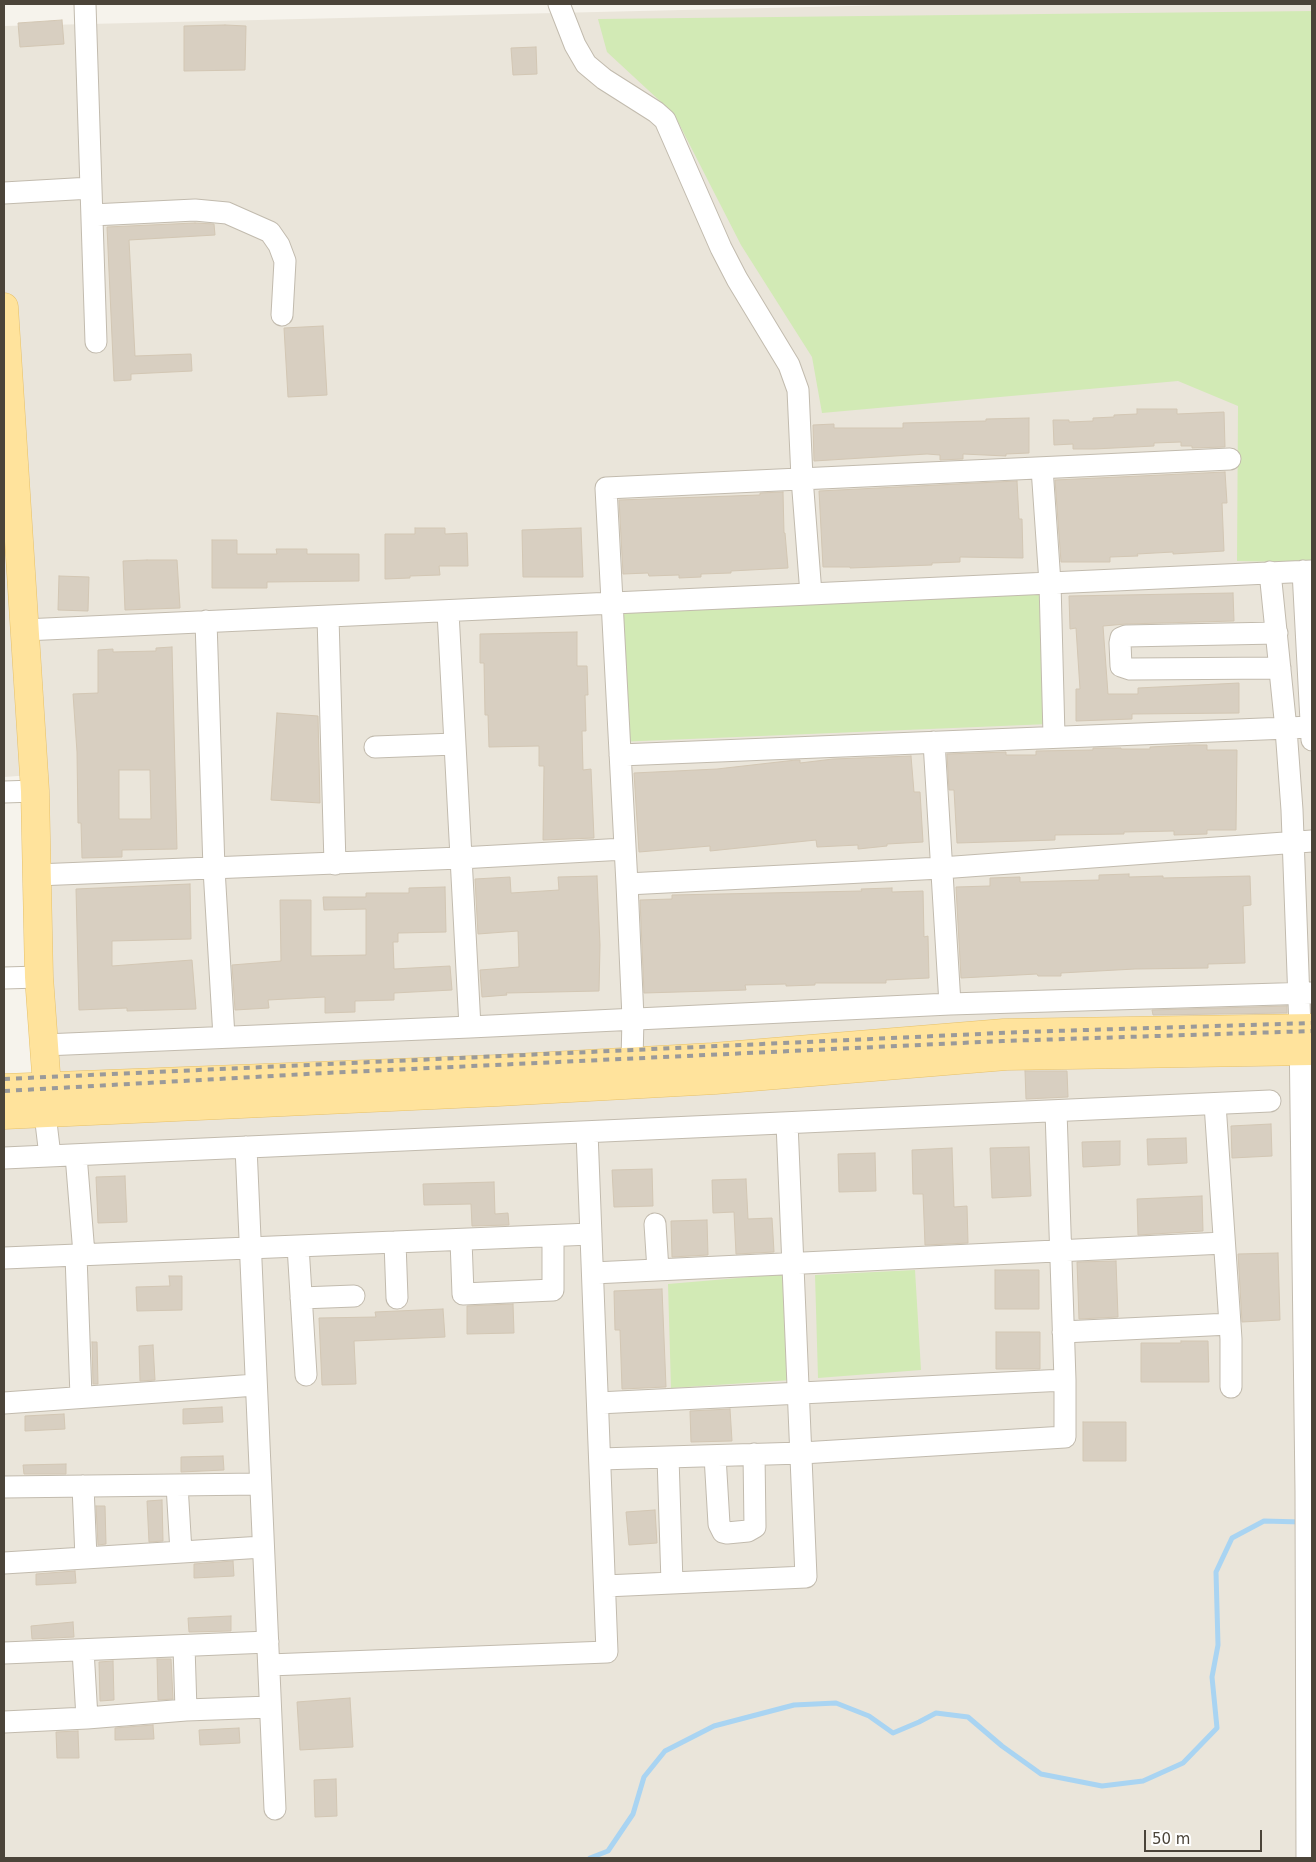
<!DOCTYPE html>
<style>
body{margin:0}
#map{position:relative;width:1316px;height:1862px;overflow:hidden;background:#f6f3ec;font-family:"DejaVu Sans",sans-serif}
canvas{display:block}
.frame{position:absolute;inset:0;border:5px solid #4b4439;pointer-events:none}
.scale{position:absolute;left:1144px;top:1830px;width:118px;height:22px;box-sizing:border-box;border:2px solid #4b4439;border-top:0;padding-left:6px;font-size:15px;line-height:18px;white-space:nowrap;color:#4b4439;-webkit-text-stroke:4px #fff;paint-order:stroke}
</style>
<div id="map">
<canvas width="1316" height="1862"></canvas>
<div class="frame"></div>
<div class="scale">50 m</div>
</div>
<script>
const ctx = document.querySelector('canvas').getContext('2d');
ctx.lineJoin = 'round';
function paint(path, color) { ctx.fillStyle = color; ctx.fill(path, 'evenodd'); }
const poly = rows => new Path2D(rows.map(r => 'M' + r).join(''));
function strokePath(path, color, width, dash) { ctx.strokeStyle = color; ctx.lineWidth = width; ctx.lineCap = dash ? 'butt' : 'round'; ctx.setLineDash(dash || []); ctx.stroke(path); }
paint(poly([
 [936,4,1312,4,1312,1014,1308,1015,1312,1027,1312,1858,4,1858,4,1111,48,1109,32,775,4,777,4,26]
]), '#eae5da');
paint(poly([
 [1312,11,1312,560,1283,562,1237,561,1238,406,1178,381,822,413,812,357,741,245,674,114,607,52,598,19],
 [1044,590,1049,724,617,742,610,614],
 [915,1270,921,1370,818,1378,815,1275],
 [785,1274,792,1380,671,1388,668,1284]
]), '#d2eab5');
strokePath(poly([
 [590,1858,608,1851,633,1814,644,1777,665,1751,714,1726,794,1705,836,1703,869,1716,893,1733,919,1722,936,1713,968,1717,1002,1746,1041,1774,1102,1786,1143,1781,1183,1763,1217,1728,1212,1677,1218,1645,1216,1572,1232,1538,1264,1521,1301,1522]
]), '#a9d4f2', 5);
const building = poly([
 [62,20,64,44,20,47,18,23,62,20],
 [225,25,246,26,245,70,184,71,184,26,225,25],
 [536,47,537,74,513,75,511,48,536,47],
 [195,223,214,224,215,235,129,240,135,356,191,354,192,371,131,374,131,380,114,381,107,227,195,223],
 [323,326,327,395,288,397,284,328,323,326],
 [1137,409,1177,409,1177,414,1224,412,1225,447,1192,448,1192,446,1181,446,1181,442,1154,443,1154,446,1094,449,1073,449,1073,444,1054,445,1053,420,1069,420,1069,422,1093,421,1093,418,1114,417,1114,415,1137,414,1137,409],
 [1029,418,1029,453,1006,454,1006,456,963,454,963,459,940,460,940,455,927,454,814,461,813,425,834,424,834,428,903,428,903,423,986,421,986,419,1029,418],
 [1225,472,1227,503,1222,503,1224,551,1173,554,1173,552,1137,554,1138,556,1110,557,1110,562,1061,562,1055,480,1225,472],
 [1017,481,1019,519,1022,519,1023,558,960,557,960,562,932,563,932,565,850,568,850,567,823,567,819,491,1017,481],
 [783,492,784,533,785,533,788,568,731,571,731,573,701,574,701,577,679,578,679,575,649,576,648,573,623,574,619,500,760,495,760,493,783,492],
 [415,528,445,528,445,534,467,533,468,566,439,566,440,575,410,576,410,578,385,579,385,534,415,534,415,528],
 [581,528,583,577,523,577,522,530,581,528],
 [212,540,237,540,237,554,277,554,276,549,307,549,307,554,359,554,359,581,267,582,267,588,212,588,212,540],
 [147,560,177,560,180,608,125,610,123,561,147,560],
 [59,576,89,577,88,611,58,610,59,576],
 [1233,593,1234,621,1126,624,1103,626,1108,694,1138,694,1138,688,1239,683,1239,713,1132,714,1132,719,1076,721,1076,689,1080,689,1076,628,1070,629,1069,596,1233,593],
 [577,632,577,666,587,666,588,695,585,695,586,731,582,731,583,770,591,769,594,838,543,840,544,766,539,766,539,746,489,747,488,715,485,715,484,663,480,663,480,634,577,632],
 [172,647,177,849,122,850,122,857,82,858,81,823,78,823,77,752,73,694,98,693,98,650,113,649,113,652,156,651,156,648,172,647],
 [119,770,150,770,151,819,119,819,119,770],
 [277,713,318,716,320,803,271,800,277,713],
 [1189,745,1207,745,1207,750,1237,750,1236,830,1207,830,1207,834,1174,835,1174,831,1124,832,1124,834,1055,835,1055,840,957,843,954,790,949,790,947,754,1006,752,1006,755,1036,755,1036,751,1093,750,1093,748,1121,748,1121,749,1150,749,1150,747,1189,745],
 [911,756,914,792,920,792,923,842,887,844,887,846,858,849,858,845,817,847,816,840,710,851,710,846,639,852,634,773,717,769,796,760,800,760,800,763,833,759,911,756],
 [1129,874,1129,877,1163,876,1163,878,1250,876,1251,905,1243,906,1245,963,1208,964,1208,968,1135,969,1061,973,1061,976,1038,976,1037,974,961,978,956,887,990,886,990,878,1020,877,1020,882,1058,881,1099,880,1099,875,1129,874],
 [597,876,600,945,599,991,506,993,507,995,482,997,480,970,519,967,518,931,478,934,475,879,510,877,511,893,559,890,558,877,597,876],
 [190,884,191,939,112,941,112,966,192,960,196,1009,127,1011,127,1008,79,1010,76,889,190,884],
 [445,887,446,932,398,933,398,942,393,942,394,969,450,966,452,990,394,993,394,1000,355,1001,355,1012,325,1013,325,997,268,1000,269,1008,235,1010,232,965,281,961,280,900,311,900,311,956,366,955,366,909,324,910,323,897,366,897,366,893,409,893,409,888,445,887],
 [892,888,892,892,923,891,924,937,928,936,929,978,886,980,886,983,815,983,815,985,786,986,786,984,745,985,746,990,644,993,640,900,672,899,672,895,862,891,861,889,892,888],
 [1287,1006,1287,1013,1153,1015,1152,1010,1287,1006],
 [1025,1071,1067,1071,1068,1097,1026,1099,1025,1071],
 [1271,1124,1272,1156,1232,1158,1231,1126,1271,1124],
 [1186,1138,1187,1163,1148,1165,1147,1139,1186,1138],
 [1120,1141,1120,1165,1083,1167,1082,1142,1120,1141],
 [1029,1147,1031,1196,992,1198,990,1148,1029,1147],
 [952,1148,954,1207,967,1206,968,1243,925,1245,923,1194,913,1194,912,1150,952,1148],
 [875,1153,876,1191,839,1192,838,1154,875,1153],
 [652,1169,653,1206,614,1207,612,1170,652,1169],
 [125,1176,127,1222,98,1223,96,1177,125,1176],
 [746,1179,748,1219,772,1218,774,1252,736,1254,734,1212,713,1213,712,1180,746,1179],
 [494,1182,495,1214,508,1213,509,1225,472,1226,471,1204,424,1205,423,1184,494,1182],
 [1202,1196,1203,1231,1138,1235,1137,1199,1202,1196],
 [707,1220,708,1255,672,1257,671,1221,707,1220],
 [1278,1253,1280,1320,1242,1322,1238,1254,1278,1253],
 [1116,1261,1118,1317,1079,1319,1077,1262,1116,1261],
 [995,1270,1039,1270,1039,1309,995,1309,995,1270],
 [169,1276,182,1276,182,1310,137,1311,136,1287,170,1286,169,1276],
 [662,1289,666,1387,622,1389,620,1330,615,1330,614,1291,662,1289],
 [513,1304,514,1333,467,1334,467,1306,513,1304],
 [443,1309,445,1337,354,1341,356,1384,322,1385,319,1318,376,1317,375,1312,443,1309],
 [996,1332,1040,1332,1040,1369,996,1369,996,1332],
 [1181,1341,1208,1341,1209,1382,1141,1382,1141,1343,1181,1343,1181,1341],
 [92,1342,97,1342,98,1384,93,1384,92,1342],
 [153,1345,155,1380,140,1381,139,1346,153,1345],
 [222,1407,223,1422,183,1424,183,1409,222,1407],
 [730,1409,732,1441,691,1442,690,1411,730,1409],
 [64,1414,65,1429,25,1431,25,1416,64,1414],
 [1083,1422,1126,1422,1126,1461,1083,1461,1083,1422],
 [223,1456,224,1470,181,1472,181,1457,223,1456],
 [66,1464,66,1474,24,1474,23,1465,66,1464],
 [162,1500,163,1541,149,1542,147,1501,162,1500],
 [96,1506,105,1506,106,1544,98,1545,96,1506],
 [655,1510,657,1543,629,1545,626,1512,655,1510],
 [233,1561,234,1576,194,1578,194,1564,233,1561],
 [75,1571,76,1583,36,1585,36,1574,75,1571],
 [231,1616,231,1631,189,1632,188,1618,231,1616],
 [73,1622,74,1637,32,1639,31,1626,73,1622],
 [157,1659,171,1659,173,1699,158,1700,157,1659],
 [113,1661,114,1700,100,1701,99,1662,113,1661],
 [350,1698,353,1747,300,1750,297,1702,350,1698],
 [153,1725,154,1739,115,1740,115,1728,153,1725],
 [239,1728,240,1743,200,1745,199,1730,239,1728],
 [78,1731,79,1758,57,1758,56,1732,78,1731],
 [336,1779,337,1816,315,1817,314,1780,336,1779]
]);
paint(building, '#d8cfc1');
strokePath(building, '#d3c7b4', 1);
const minor = poly([
 [85,4,96,342],
 [559,4,575,45,586,64,604,79,656,112,665,120,721,248,737,279,789,365,798,390,802,478,811,594],
 [4,193,91,188],
 [92,215,195,210,227,213,270,232,279,245,285,261,282,315],
 [1042,468,1050,583,1054,736],
 [1303,571,1312,740],
 [1270,572,1286,729,1292,810,1300,1028,1306,1491,1307,1858],
 [448,612,470,1027],
 [328,617,335,864],
 [206,621,214,869,224,1037],
 [24,630,1312,571],
 [1277,633,1126,636,1121,638,1120,643,1121,666,1130,669,1280,668],
 [934,742,950,1004],
 [375,747,455,744],
 [620,755,1312,727],
 [4,792,35,791],
 [36,875,460,858,625,849],
 [627,884,941,868,1312,841],
 [4,978,39,977],
 [44,1045,470,1027,950,1004,1312,993],
 [632,1061,633,1018,627,884,606,488,1230,459],
 [1215,1104,1231,1339,1231,1387],
 [45,1114,50,1156],
 [246,1147,275,1809],
 [76,1155,84,1254],
 [4,1158,1270,1101],
 [655,1224,658,1270],
 [461,1240,463,1294,553,1290,553,1236],
 [395,1242,397,1298],
 [298,1246,306,1375],
 [76,1255,81,1397],
 [4,1258,591,1234],
 [593,1273,1224,1243],
 [301,1298,354,1296],
 [1063,1332,1230,1324],
 [4,1403,256,1385],
 [598,1403,1065,1380],
 [715,1456,719,1524,723,1532,727,1533,748,1531,755,1527,754,1454],
 [668,1457,672,1583],
 [600,1459,802,1453,1065,1437,1065,1380,1056,1111],
 [177,1485,181,1552],
 [83,1486,86,1558],
 [4,1487,260,1484],
 [4,1563,263,1547],
 [605,1586,806,1577,787,1123],
 [184,1646,186,1710],
 [83,1650,87,1718],
 [4,1653,268,1642],
 [269,1665,607,1652,587,1132],
 [4,1722,87,1718,186,1710,270,1707]
]);
const major = poly([
 [4,307,35,791,39,977,47,1087,46,1104],
 [4,1088,497,1069,713,1057,1004,1033,1312,1028],
 [4,1115,498,1092,715,1080,1006,1056,1312,1051]
]);
strokePath(minor, '#c2bbae', 23);
strokePath(major, '#e6c16a', 29);
strokePath(minor, '#fff', 21);
strokePath(major, '#ffe39c', 28);
strokePath(poly([
 [4,1079,1022,1032,1312,1023],
 [4,1091,325,1073,1003,1041,1312,1031]
]), '#9a9a9a', 4, [6, 6]);
</script>
